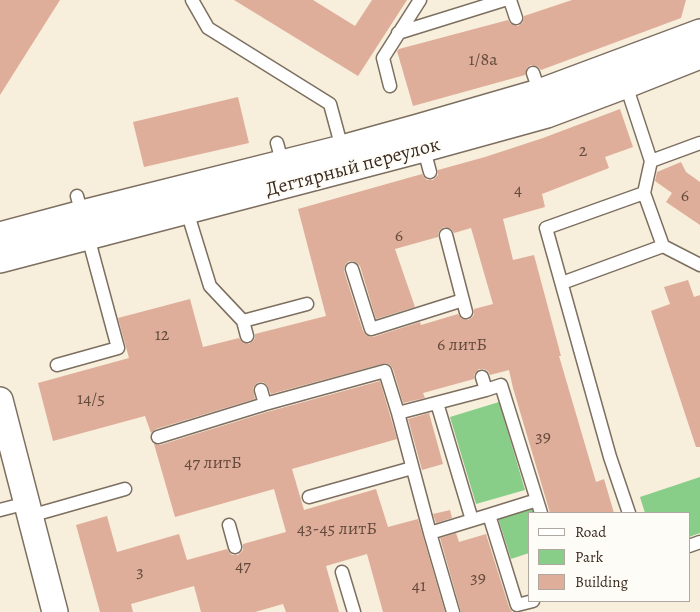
<!DOCTYPE html>
<meta charset="utf-8">
<style>
body{margin:0}
#map{position:relative;width:700px;height:612px;overflow:hidden;background:#f7eedc;font-family:Alegreya,serif}
canvas{display:block}
.legend{position:absolute;left:528px;top:512px;width:162px;height:90px;box-sizing:border-box;background:#fdfcf7;border:1px solid #afa8a0;margin:0;padding:6px 9px;list-style:none;font-size:15px;color:#3b2a1e}
.legend li{display:flex;align-items:center;gap:10px;height:25px}
.legend b{width:25px;border:1px solid #afa8a0}
</style>
<div id="map">
<canvas width="700" height="612"></canvas>
<ul class="legend">
<li><b style="height:6px;background:#fff"></b>Road</li>
<li><b style="height:14px;background:#88ce88"></b>Park</li>
<li><b style="height:14px;background:#dfae9a"></b>Building</li>
</ul>
</div>
<script>
const ctx = document.querySelector('canvas').getContext('2d');
ctx.lineJoin = 'round';
function paint(path, color) { ctx.fillStyle = color; ctx.fill(path, 'evenodd'); }
const poly = rows => new Path2D(rows.map(r => 'M' + r).join(''));
function strokePath(path, color, width, dash) { ctx.strokeStyle = color; ctx.lineWidth = width; ctx.lineCap = dash ? 'butt' : 'round'; ctx.setLineDash(dash || []); ctx.stroke(path); }
function label(font, color, halo, rows, align = 'center') {
  ctx.font = font + ' Alegreya,serif'; ctx.lineWidth = 4; ctx.setLineDash([]); ctx.textBaseline = 'middle'; ctx.strokeStyle = halo; ctx.fillStyle = color; for (const [text, x, y, turn = 0] of rows) {
    ctx.save(); ctx.translate(x, y); ctx.rotate((+turn || 0) * Math.PI / 180); ctx.textAlign = isNaN(turn) ? turn : align; if (halo) ctx.strokeText(text, 0, 0); ctx.fillText(text, 0, 0); ctx.restore();
  }
}
paint(poly([
 [499,402,525,490,476,504,450,417],
 [700,477,700,533,689,537,689,513,645,513,640,497],
 [532,508,534,513,529,513,529,553,511,559,498,518]
]), '#88ce88');
paint(poly([
 [0,0,60,0,0,95],
 [234,0,313,0,355,26,372,0,407,0,358,76],
 [572,0,686,0,681,18,541,70,538,67,531,65,527,68,525,75,413,106,397,51,399,49,508,20,511,24,518,26,522,23,524,19,524,16],
 [238,97,249,143,144,167,133,122],
 [620,109,633,147,605,157,609,168,542,194,545,207,503,219,513,260,534,255,561,356,559,356,596,482,604,479,614,513,550,513,513,388,509,370,490,375,488,371,484,369,479,369,474,375,474,379,423,393,425,398,403,403,393,369,390,365,386,363,271,394,267,385,263,382,259,382,256,384,253,388,255,399,156,429,151,433,145,416,53,441,38,383,129,358,118,318,190,299,203,347,239,338,242,342,249,344,253,341,255,338,255,334,326,316,298,209,422,174,424,177,427,180,433,180,438,175,438,170,485,157,543,138],
 [444,227,451,229,454,233,471,228,493,304,474,309,474,315,471,318,468,320,461,318,458,314,421,325,420,322,373,337,370,337,366,335,363,331,344,271,344,268,346,264,349,261,353,261,357,263,360,266,376,319,415,307,395,249,438,237,438,233,440,230],
 [681,162,686,172,700,182,700,225,666,202,672,193,655,181,657,172],
 [688,280,694,297,700,295,700,447,696,447,651,311,670,304,664,287],
 [380,381,397,439,292,469,304,510,376,489,388,527,418,519,445,612,383,612,367,554,326,566,339,612,286,612,283,604,255,612,201,612,194,586,131,604,133,612,100,612,76,525,107,516,117,552,179,534,187,560,227,549,229,552,232,555,238,555,243,550,243,544,286,532,274,489,175,517,154,444,160,445,267,412],
 [429,413,443,464,422,470,408,419],
 [450,510,452,518,436,523,433,514],
 [456,533,459,542,486,534,509,607,512,612,461,612,440,538]
]), '#dfae9a');
const service = poly([
 [192,0,208,28,330,104,343,152],
 [510,0,516,18],
 [398,33,504,0],
 [533,73,541,96],
 [625,82,651,161,644,193],
 [390,86,383,58,420,0],
 [277,143,283,165],
 [423,146,430,172],
 [651,161,700,143],
 [186,208,210,286,243,321,247,336],
 [446,235,466,312],
 [663,246,700,265],
 [352,269,371,329,463,300],
 [562,283,663,246,644,193,546,228,610,457,629,513],
 [243,321,307,304],
 [57,365,118,348,77,196],
 [482,377,486,390,501,385,541,513],
 [261,390,265,404],
 [437,403,472,520],
 [398,413,486,390],
 [158,437,265,404,385,371,398,413,430,533,453,612],
 [309,497,412,468],
 [0,510,27,503],
 [489,515,537,500],
 [30,516,125,489],
 [229,525,235,547],
 [430,533,489,515,517,605,533,601],
 [689,546,700,542],
 [342,572,354,612]
]);
const minor = poly([
 [0,235,82,213,342,148,418,127,539,92,700,32],
 [0,260,424,149,529,120,547,115,627,85,700,56],
 [0,400,55,612]
]);
strokePath(service, '#7d6f60', 15);
strokePath(minor, '#7d6f60', 28);
strokePath(service, '#fff', 12);
strokePath(minor, '#fff', 25);
label('18px', '#644b3d', null, [
 ["1/8а",483,61],
 ["2",583,152],
 ["4",518,191],
 ["6",685,197],
 ["6",399,237],
 ["12",162,336],
 ["6 литБ",462,346],
 ["14/5",91,400],
 ["39",543,438],
 ["47 литБ",213,464],
 ["43-45 литБ",337,530],
 ["47",243,567],
 ["3",140,573],
 ["39",478,579],
 ["41",419,587]
]);
label('20px', '#3b2a1e', '#fdfcf7', [
 ["Дегтярный переулок",353,168,-15]
]);
</script>
